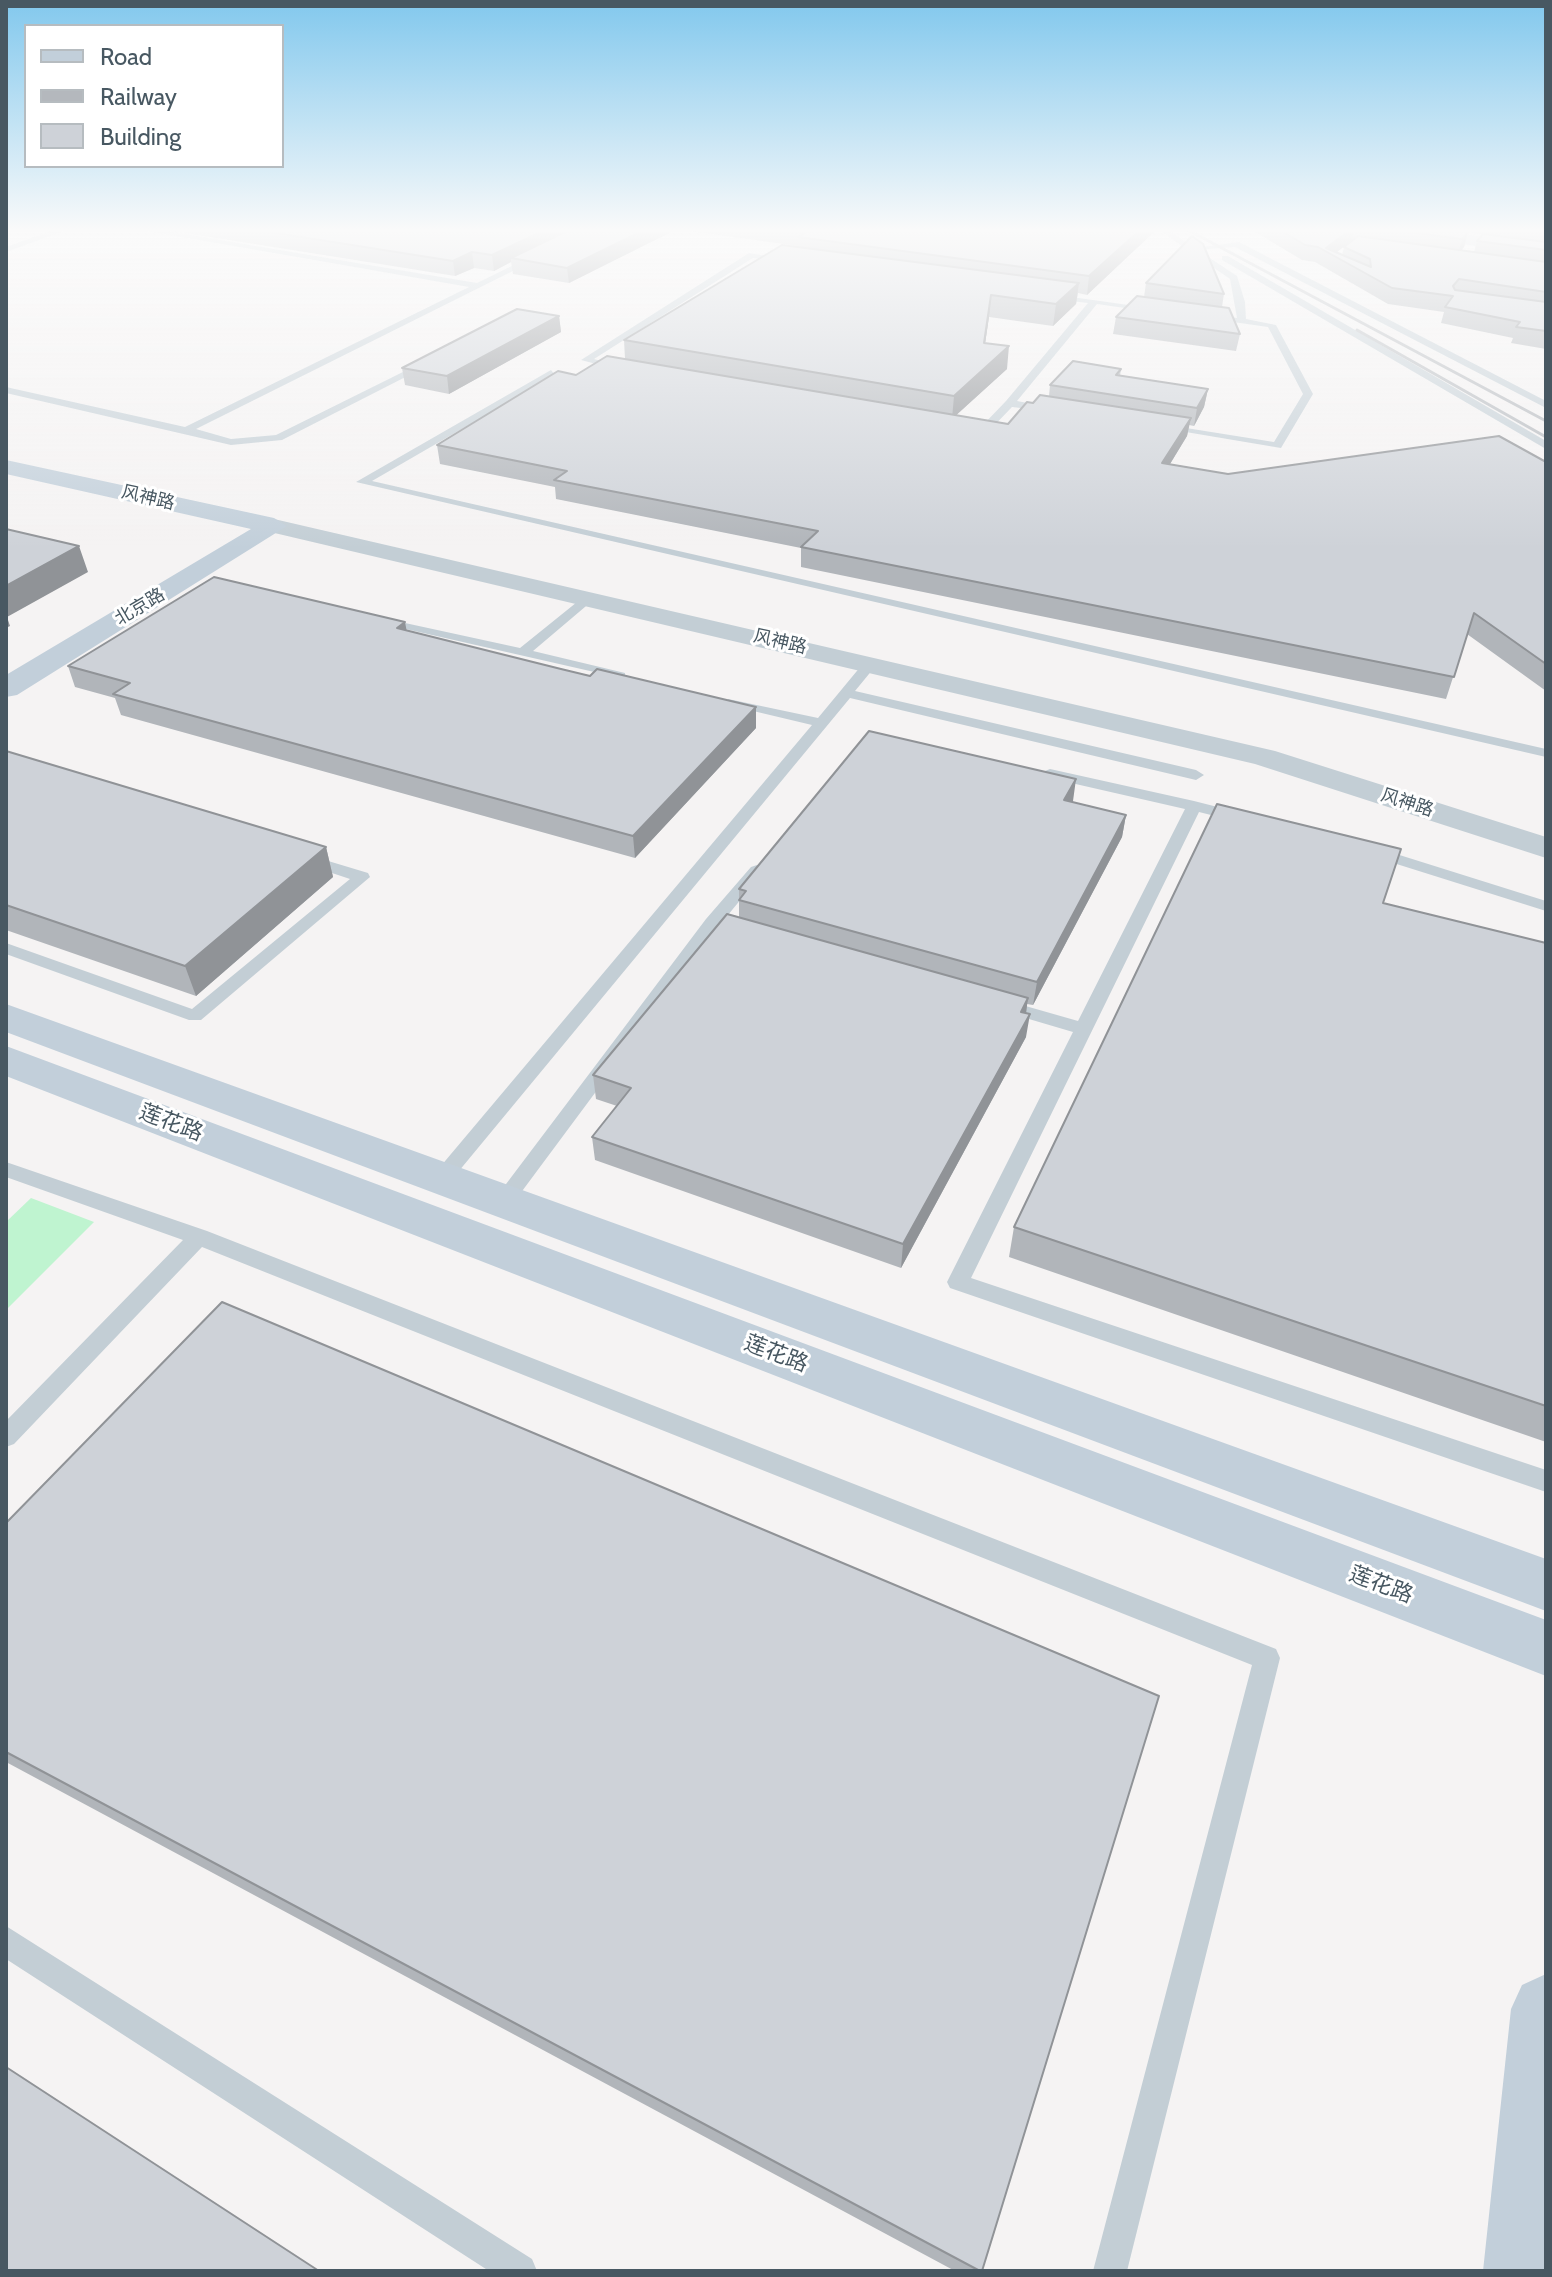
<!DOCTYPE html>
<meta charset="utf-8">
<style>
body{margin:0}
#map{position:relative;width:1552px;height:2277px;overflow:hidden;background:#f5f3f3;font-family:Cabin,sans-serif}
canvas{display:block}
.frame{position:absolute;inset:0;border:8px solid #485862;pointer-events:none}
.legend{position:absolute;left:24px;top:24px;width:260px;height:144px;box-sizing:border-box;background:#fff;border:2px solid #b6bcc0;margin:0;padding:10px 14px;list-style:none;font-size:24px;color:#485862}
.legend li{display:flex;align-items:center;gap:16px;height:40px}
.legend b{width:40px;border:2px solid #b6bcc0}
</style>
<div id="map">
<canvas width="1552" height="2277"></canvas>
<div class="frame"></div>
<ul class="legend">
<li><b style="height:10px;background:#c2cfda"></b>Road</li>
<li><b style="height:10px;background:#b4b8bd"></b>Railway</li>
<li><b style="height:22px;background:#ced2d8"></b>Building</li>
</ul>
</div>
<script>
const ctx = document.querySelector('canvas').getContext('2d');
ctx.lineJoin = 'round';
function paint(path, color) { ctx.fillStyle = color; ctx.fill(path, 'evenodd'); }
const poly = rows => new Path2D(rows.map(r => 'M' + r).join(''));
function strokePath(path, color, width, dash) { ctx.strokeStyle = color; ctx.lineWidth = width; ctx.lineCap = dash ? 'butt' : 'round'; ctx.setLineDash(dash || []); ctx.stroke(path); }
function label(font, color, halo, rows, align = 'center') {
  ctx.font = font + ' Cabin,"Noto Sans SC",sans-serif'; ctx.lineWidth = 6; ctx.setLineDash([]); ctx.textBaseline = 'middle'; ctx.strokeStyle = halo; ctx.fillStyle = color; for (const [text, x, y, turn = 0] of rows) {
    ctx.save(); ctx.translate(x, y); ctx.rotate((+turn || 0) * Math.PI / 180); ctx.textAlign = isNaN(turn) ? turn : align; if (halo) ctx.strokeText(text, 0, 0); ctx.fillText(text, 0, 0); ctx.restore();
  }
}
paint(poly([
 [31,1198,94,1222,6,1310,6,1222]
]), '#bff4d0');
paint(poly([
 [54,230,66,230,6,252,6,247,54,230],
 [142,230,160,230,477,283,534,255,541,257,196,429,231,439,276,435,423,362,431,364,282,440,231,445,6,393,6,387,185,427,469,287,142,230],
 [1159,230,1168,230,1237,276,1245,302,1246,319,1276,325,1313,394,1281,448,1156,427,1161,424,1274,442,1303,394,1268,327,1205,318,1208,313,1237,318,1230,279,1159,230],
 [1239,242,1546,401,1546,408,1235,247,1206,249,1202,247,1239,242],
 [749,253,791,260,787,263,753,258,594,359,623,367,623,371,581,360,749,253],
 [1222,256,1228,256,1546,441,1546,449,1222,260,1222,256],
 [1050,294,1157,309,1152,312,1097,304,1017,401,1054,408,1054,412,1012,407,987,433,967,431,967,427,981,427,1006,401,1088,303,1053,299,1050,294],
 [551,370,555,375,372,481,1546,749,1546,757,356,482,551,370],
 [587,594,593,598,592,601,533,651,625,673,625,679,375,622,382,618,520,648,587,594],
 [871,659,878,663,855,691,1196,770,1204,775,1196,780,850,698,449,1183,435,1183,432,1178,435,1173,812,725,728,705,728,699,818,718,866,660,871,659],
 [1050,769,1194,801,1245,814,1247,817,1239,822,1199,812,971,1278,1546,1470,1546,1492,950,1288,947,1282,1073,1032,995,1009,992,1005,1001,999,1078,1021,1185,809,1045,777,1045,771,1050,769],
 [1374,847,1546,901,1546,911,1368,855,1368,849,1374,847],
 [305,854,368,873,370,877,201,1020,189,1020,6,954,6,943,192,1009,350,879,299,862,297,859,305,854],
 [757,865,765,870,723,921,749,928,752,932,749,936,743,937,716,930,511,1206,497,1206,494,1201,497,1196,706,919,751,867,757,865],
 [6,1162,207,1231,1276,1649,1280,1658,1127,2271,1093,2271,1252,1665,202,1247,14,1444,6,1447,6,1421,183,1240,6,1177,6,1162],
 [6,1926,532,2259,537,2271,489,2271,6,1959,6,1926]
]), '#c3ced5');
paint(poly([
 [274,519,1275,751,1546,837,1546,858,1255,764,266,531,262,526,274,519]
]), '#c3ced5');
paint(poly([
 [1383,230,1433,230,1546,245,1546,255,1392,235,1383,230],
 [6,460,274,518,287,526,17,695,6,697,6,675,251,529,6,474,6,460],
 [6,1004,1546,1559,1546,1611,6,1032,6,1004],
 [6,1046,1546,1620,1546,1676,6,1076,6,1046],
 [1546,1974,1546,2271,1483,2271,1511,2009,1522,1985,1546,1974]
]), '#c2cfda');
strokePath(poly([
 [1188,230,1546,421],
 [1357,330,1546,437]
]), '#b4b8bd', 3);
paint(poly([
 [167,230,675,230,569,283,513,274,511,262,494,271,474,268,455,276],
 [684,230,1156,230,1087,295,1078,293,1076,304,1053,326,989,317,985,343,1007,369,956,415,1008,424,1033,403,1049,396,1050,385,1121,369,1120,376,1208,389,1204,407,1194,426,1189,425,1187,436,1170,464,1228,474,1546,462,1546,691,1467,634,1446,699,801,567,801,548,556,499,555,487,440,464,437,445,576,375,625,359,624,340,798,246],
 [1252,230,1546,230,1546,349,1511,343,1513,338,1441,323,1444,312,1388,304,1315,262,1302,260],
 [1468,232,1483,235,1477,241,1474,252,1461,250,1464,247],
 [1352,240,1344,247,1342,255,1336,253],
 [1146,283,1224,294,1222,307,1240,334,1236,351,1113,334,1116,317,1144,297],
 [559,316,561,332,449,394,405,385,402,368],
 [407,631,756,728,635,858,121,715,115,698,75,687,68,666],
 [6,751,326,847,333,877,196,996,6,930],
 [1072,802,1126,815,1122,837,1033,1005,1027,1004,1026,1013,1026,1037,901,1268,595,1160,592,1137,617,1106,596,1099,593,1075,739,917,739,889],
 [1383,903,1546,943,1546,1442,1009,1257,1014,1227],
 [6,1523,982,2271,955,2271,6,1762]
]), '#b1b5ba');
paint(poly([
 [545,230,577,230,511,258,511,262,494,271,492,255],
 [644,230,675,230,569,283,567,268],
 [1140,230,1156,230,1087,295,1089,276],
 [1350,230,1355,230,1352,240,1333,255,1326,248],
 [1468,232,1464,247,1458,254,1462,239],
 [472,252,474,268,455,276,453,261],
 [1079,283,1076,304,1053,326,1056,304],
 [991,295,989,317,982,365,984,343],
 [559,316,561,332,449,394,447,376],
 [1009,346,1007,369,952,419,954,396],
 [1208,389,1204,407,1194,426,1197,408],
 [1191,418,1187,436,1159,482,1162,463],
 [79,546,88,572,7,617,10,626,6,628,6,586],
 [405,622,409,643,397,628],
 [756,707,756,728,635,858,633,836],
 [1076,779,1073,801,1060,822,1064,800],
 [1126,815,1122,837,1033,1005,1037,982],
 [326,847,333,877,196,996,185,966],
 [1028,998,1025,1021,1021,1012],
 [1030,1014,1026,1037,901,1268,903,1244]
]), '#909397');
const building = poly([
 [257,230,545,230,492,255,472,252,453,261,257,230],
 [569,230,644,230,567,268,511,258,569,230],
 [808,230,1140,230,1089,276,798,237,810,230,808,230],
 [1280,230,1350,230,1326,248,1371,267,1370,259,1344,247,1358,236,1546,262,1546,292,1459,279,1453,286,1455,290,1546,302,1546,331,1516,327,1520,322,1445,307,1453,296,1392,288,1318,247,1305,245,1280,230],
 [1393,230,1449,230,1468,232,1462,239,1393,230],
 [1483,234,1546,242,1546,250,1477,241,1483,234],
 [1192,236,1203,244,1224,294,1146,283,1192,236],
 [782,245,1079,283,1056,304,991,295,984,343,1009,346,954,396,624,340,782,245],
 [1137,296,1229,308,1240,334,1116,317,1137,296],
 [517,309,559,316,447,376,402,368,517,309],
 [607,356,1008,424,1027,402,1033,403,1040,395,1191,418,1162,463,1228,474,1499,436,1546,462,1546,664,1474,613,1454,677,801,547,818,531,554,480,567,471,437,445,558,371,576,375,607,356],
 [1073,361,1121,369,1116,375,1208,389,1197,408,1050,385,1073,361],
 [6,529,79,546,6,586,6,529],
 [214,577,405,622,397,628,561,669,590,676,597,669,756,707,633,836,113,694,130,683,68,666,214,577],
 [869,731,1076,779,1064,800,1126,815,1037,982,739,900,746,891,739,889,869,731],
 [6,751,326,847,185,966,6,905,6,751],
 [1217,804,1401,849,1383,903,1546,943,1546,1406,1014,1227,1217,804],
 [727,914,1028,998,1021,1012,1030,1014,903,1244,592,1137,631,1088,593,1075,727,914],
 [222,1302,1159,1696,982,2271,980,2271,6,1752,6,1523,222,1302],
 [6,2067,319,2271,6,2271,6,2067]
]);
paint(building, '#ced2d8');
strokePath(building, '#909397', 2);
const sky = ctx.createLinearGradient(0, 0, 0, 549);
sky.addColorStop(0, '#82c8ed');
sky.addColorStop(0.42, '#fafafa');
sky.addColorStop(1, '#fafafa00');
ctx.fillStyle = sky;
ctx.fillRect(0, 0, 1552, 549);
label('18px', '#485862', '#fff', [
 ["风神路",148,498,13],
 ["北京路",140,607,-31],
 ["风神路",780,642,13],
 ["风神路",1407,803,18]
]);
label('22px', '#485862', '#fff', [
 ["莲花路",171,1123,21],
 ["莲花路",776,1354,21],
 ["莲花路",1381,1585,21]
]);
</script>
